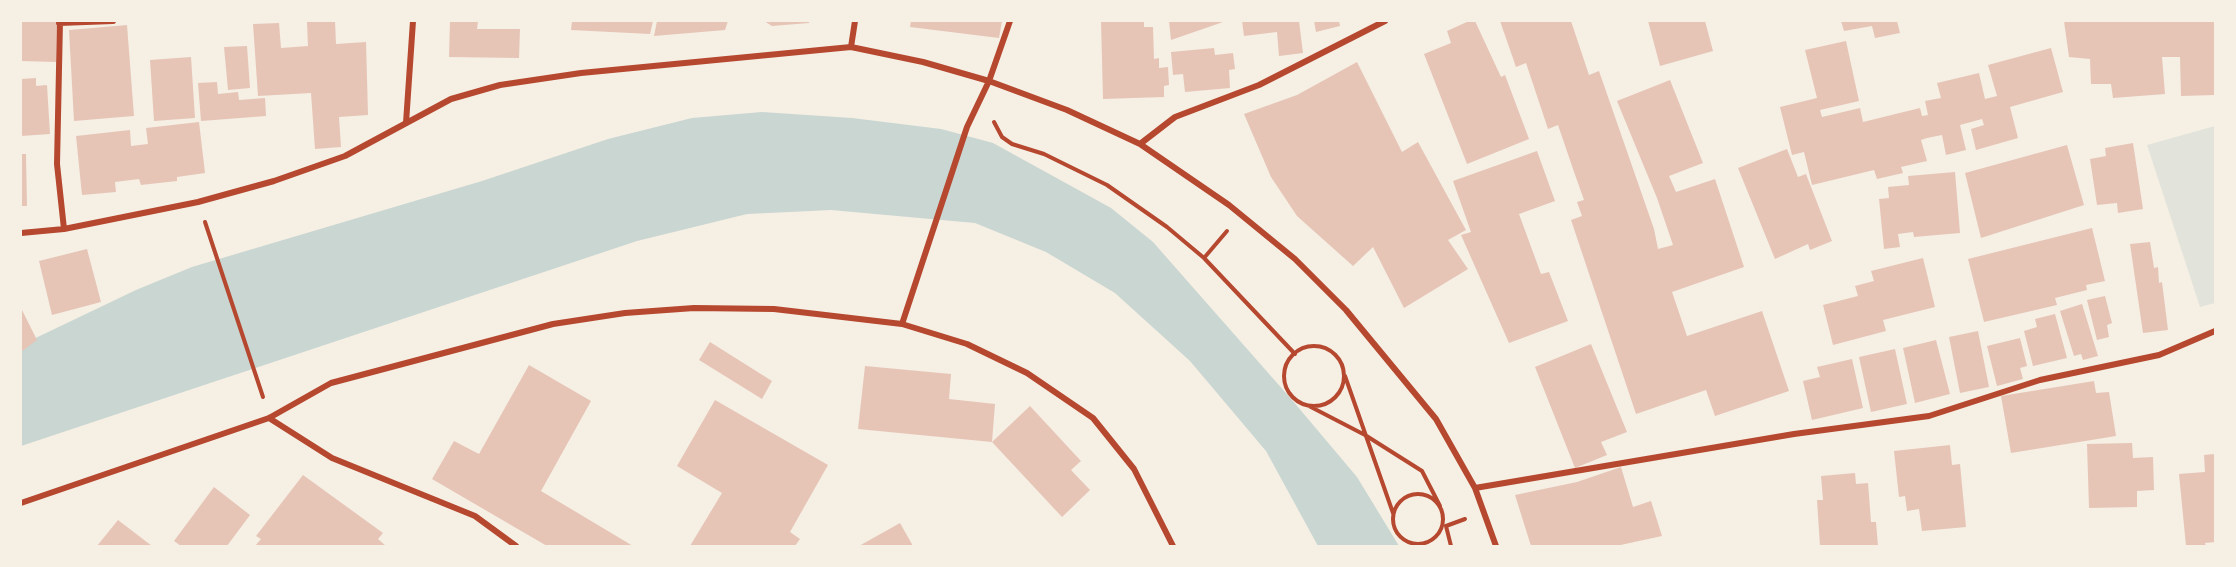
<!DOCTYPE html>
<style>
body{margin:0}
#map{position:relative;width:2236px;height:567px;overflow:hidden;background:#f6efe4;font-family:"IBM Plex Serif",serif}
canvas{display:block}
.frame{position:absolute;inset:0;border:22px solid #f6efe4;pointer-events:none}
</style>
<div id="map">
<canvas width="2236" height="567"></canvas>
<div class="frame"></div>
</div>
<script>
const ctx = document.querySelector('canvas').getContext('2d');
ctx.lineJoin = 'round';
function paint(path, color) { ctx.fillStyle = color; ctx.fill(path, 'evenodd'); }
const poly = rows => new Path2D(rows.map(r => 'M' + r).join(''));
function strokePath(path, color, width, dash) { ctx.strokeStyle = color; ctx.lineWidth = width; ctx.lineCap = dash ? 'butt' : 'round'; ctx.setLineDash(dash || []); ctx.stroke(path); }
paint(poly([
 [2215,126,2215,303,2200,307,2147,145]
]), '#e2e4dc');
paint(poly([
 [762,112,852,118,941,129,993,143,1111,208,1153,242,1292,400,1357,477,1399,546,1318,546,1266,451,1190,361,1115,293,1046,252,975,223,831,210,747,214,637,241,21,446,21,345,136,290,192,267,482,181,608,139,692,118]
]), '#c9d6d2');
paint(poly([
 [21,21,57,21,56,62,21,61],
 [335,21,336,44,366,42,368,115,339,117,341,147,315,149,311,93,258,96,253,24,279,23,281,48,308,46,307,22],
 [450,21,478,21,477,29,520,29,519,58,449,57],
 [572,21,653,21,650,34,571,30],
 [657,21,728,21,725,30,654,36],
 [764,21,809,21,809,23,772,26],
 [911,21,1002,21,999,38,910,27],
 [1101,21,1144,21,1144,27,1153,27,1154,59,1159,58,1159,68,1168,67,1169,85,1164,86,1164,97,1103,99],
 [1169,21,1226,21,1171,40],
 [1242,21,1299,21,1303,53,1279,56,1277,32,1244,36],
 [1314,21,1339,21,1340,26,1316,32],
 [1469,21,1475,21,1501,77,1505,75,1529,139,1467,164,1424,54,1451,43,1447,31],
 [1500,21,1571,21,1589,75,1599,71,1654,229,1658,249,1673,245,1657,198,1617,101,1670,80,1703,163,1669,176,1676,192,1715,179,1744,267,1672,292,1687,336,1762,311,1789,391,1715,416,1706,390,1636,414,1571,220,1582,216,1577,202,1584,200,1573,169,1558,125,1548,129,1526,63,1516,67],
 [1648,21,1705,21,1713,51,1660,66],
 [1841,21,1897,21,1900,33,1875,38,1872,26,1844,31],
 [2064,21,2215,21,2215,95,2181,96,2180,57,2162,57,2165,94,2113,98,2111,84,2091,84,2090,59,2069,57],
 [127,25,134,116,74,121,69,30],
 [1846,41,1859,101,1820,110,1822,117,1860,108,1863,122,1920,108,1922,116,1928,115,1925,101,1941,98,1937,83,1979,73,1985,99,1997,96,1988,65,2051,48,2063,92,2010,107,2018,138,1976,150,1971,129,1984,125,1982,119,1960,125,1966,150,1946,155,1942,135,1927,138,1921,140,1927,161,1901,167,1903,173,1877,179,1874,170,1812,185,1804,152,1792,155,1780,107,1817,98,1805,50],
 [247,46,250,88,228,90,224,47],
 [1214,48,1215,55,1233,53,1235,69,1229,70,1230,88,1185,92,1183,74,1173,75,1171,52],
 [191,57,195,118,154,121,150,60],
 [1357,62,1402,152,1418,142,1466,230,1448,240,1468,269,1404,308,1373,247,1353,266,1297,216,1271,177,1244,114,1297,95],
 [36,78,36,86,47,85,50,134,21,136,21,79],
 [217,82,218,94,238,92,239,100,265,98,266,116,201,121,198,83],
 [199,122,205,173,177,177,177,181,141,185,139,179,115,182,116,192,82,195,76,136,130,130,131,146,148,144,146,128],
 [2133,143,2143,209,2118,213,2117,203,2097,205,2090,159,2106,156,2105,148],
 [2067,145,2084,205,1981,238,1965,173],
 [1787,149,1798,177,1806,174,1832,241,1810,250,1808,244,1775,259,1738,168],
 [1537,151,1555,201,1519,214,1541,274,1549,272,1568,321,1509,343,1461,235,1471,232,1453,181],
 [21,154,26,154,27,206,21,206],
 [1955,172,1960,233,1914,237,1913,232,1898,234,1900,247,1884,249,1879,199,1889,198,1888,187,1909,185,1908,176],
 [2092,228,2105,281,2086,285,2087,290,2055,298,2057,305,1984,322,1968,259],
 [2150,242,2154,268,2158,267,2159,283,2162,282,2168,330,2143,333,2130,244],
 [87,249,101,302,52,315,39,261],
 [1923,258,1935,307,1883,320,1886,331,1833,345,1823,305,1858,296,1855,286,1874,281,1871,271],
 [2105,296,2112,323,2107,325,2109,337,2097,340,2087,300],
 [2082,304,2098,356,2083,360,2081,354,2074,356,2060,311],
 [21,308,37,340,21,352],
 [2055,314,2067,358,2033,366,2024,331,2037,327,2035,319],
 [1978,331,1989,387,1960,393,1949,337],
 [2020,338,2027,366,2020,368,2023,379,1997,386,1987,346],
 [1936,340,1950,394,1915,403,1903,348],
 [710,342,772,381,762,399,699,360],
 [1591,344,1627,432,1601,442,1607,455,1575,468,1535,367],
 [1895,349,1907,404,1871,412,1859,357],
 [1852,359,1863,408,1812,420,1803,381,1820,377,1817,367],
 [529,365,591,401,541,491,633,546,547,546,432,479,454,441,479,454],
 [865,366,951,374,949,399,995,404,992,442,858,429],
 [2094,381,2096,393,2109,392,2116,436,2011,453,2001,396],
 [715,400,828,465,790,532,800,539,795,546,690,546,722,493,677,466],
 [1030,406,1081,461,1071,470,1090,490,1062,517,992,442],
 [2132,443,2133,458,2153,457,2154,490,2137,491,2137,507,2089,508,2087,444],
 [1950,445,1952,465,1960,464,1966,527,1922,531,1919,509,1907,511,1905,496,1899,497,1894,451],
 [2215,454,2215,542,2205,543,2206,546,2186,546,2179,474,2205,472,2204,455],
 [1621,467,1633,507,1651,501,1662,536,1616,546,1531,546,1515,495,1577,482],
 [1855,473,1856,484,1868,483,1871,522,1876,522,1878,546,1820,546,1817,500,1823,500,1821,476],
 [303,475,383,533,378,539,386,546,255,546,261,539,256,536],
 [214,487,250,515,227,546,181,546,174,541],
 [118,520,152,546,97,546],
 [900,523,913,546,859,546]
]), '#e6c5b7');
strokePath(poly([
 [994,122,1002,137,1012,144,1044,154,1107,185,1167,227,1204,258,1295,354],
 [205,222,263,397],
 [1204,258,1227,231],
 '1284 376a30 30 0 1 1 60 0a30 30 0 1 1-60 0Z',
 [1345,376,1393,513],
 [1309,406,1365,435,1422,471,1440,506],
 '1393 519a25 25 0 1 1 50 0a25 25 0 1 1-50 0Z',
 [1446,526,1465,519],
 [1446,526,1451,546]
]), '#b5482f', 4);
strokePath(poly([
 [60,21,57,164,64,229],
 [59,23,113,21],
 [851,47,855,21],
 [406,123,413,21],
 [1140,144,1175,117,1259,85,1385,21],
 [21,233,64,229,198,202,274,181,345,156,451,99,500,85,581,73,851,47,923,62,989,81,1067,110,1140,144,1229,205,1295,259,1346,310,1436,419,1475,488,1496,546],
 [902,324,967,127,989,81,1010,21],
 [269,418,332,458,475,516,516,546],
 [1475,488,1794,434,1929,416,2040,380,2159,355,2215,331],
 [21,503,269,418,331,383,553,324,625,313,694,308,774,309,902,324,967,344,1027,373,1093,418,1134,469,1173,546]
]), '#b5482f', 6);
</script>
